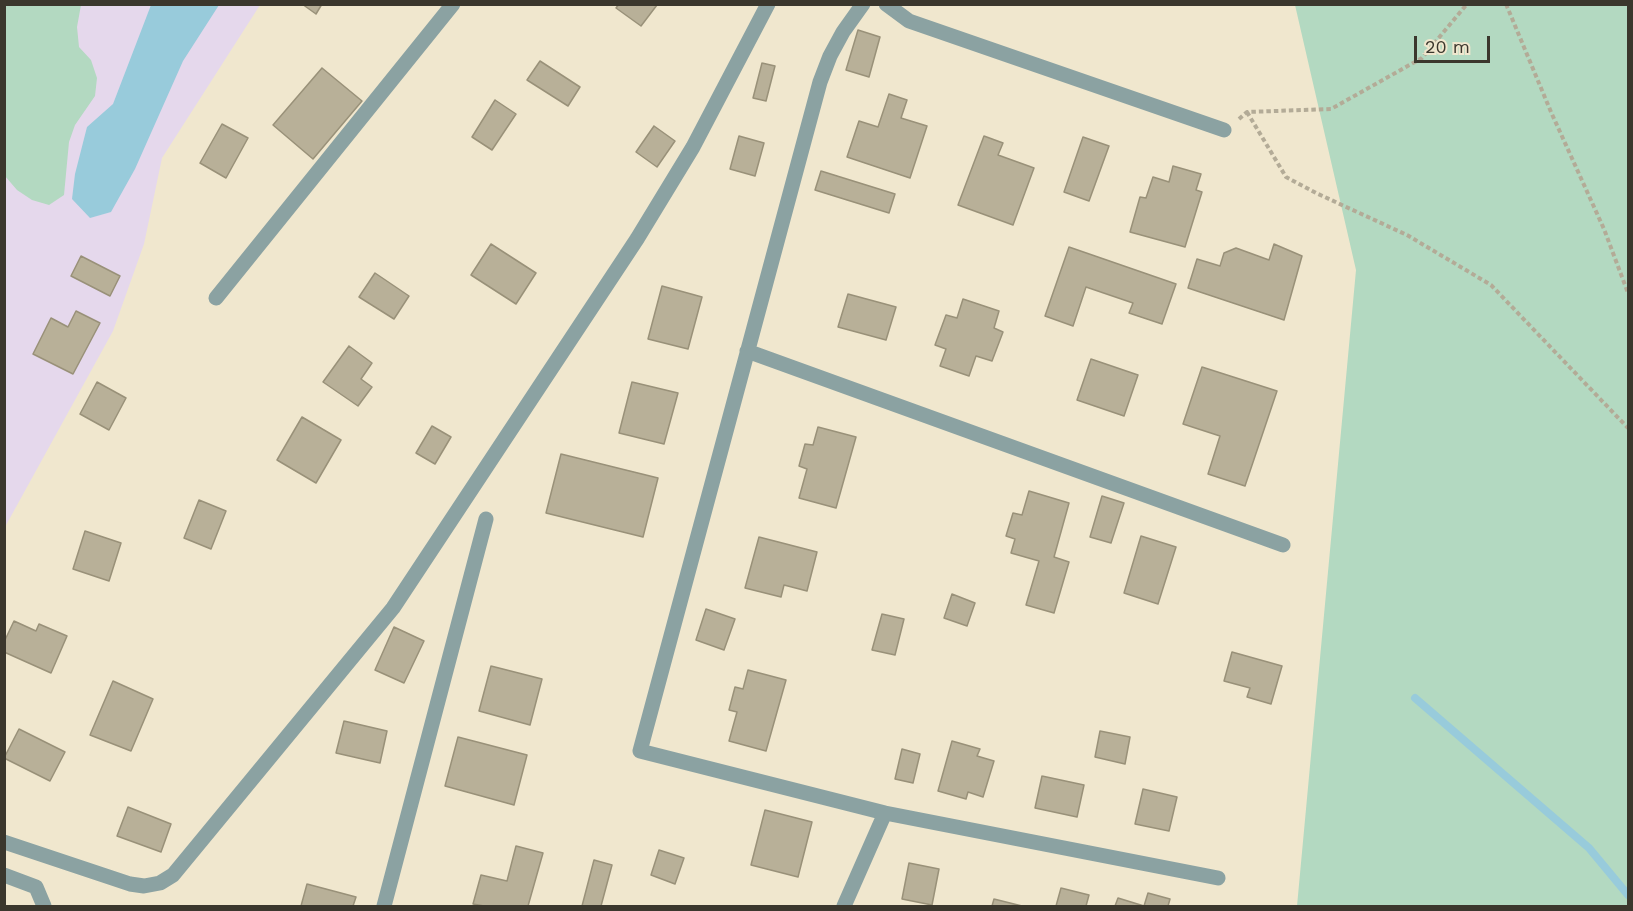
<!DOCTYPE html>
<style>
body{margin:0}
#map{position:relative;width:1633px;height:911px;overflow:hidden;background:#f0e7ce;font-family:"Work Sans",sans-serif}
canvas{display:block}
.frame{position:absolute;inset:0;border:6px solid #3b372d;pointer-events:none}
.scale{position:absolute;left:1414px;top:36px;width:76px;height:27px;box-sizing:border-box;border:3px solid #3b372d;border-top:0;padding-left:8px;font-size:18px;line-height:21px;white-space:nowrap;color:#3b372d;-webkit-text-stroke:4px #f0e7ce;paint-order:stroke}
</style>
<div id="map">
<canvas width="1633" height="911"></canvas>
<div class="frame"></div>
<div class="scale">20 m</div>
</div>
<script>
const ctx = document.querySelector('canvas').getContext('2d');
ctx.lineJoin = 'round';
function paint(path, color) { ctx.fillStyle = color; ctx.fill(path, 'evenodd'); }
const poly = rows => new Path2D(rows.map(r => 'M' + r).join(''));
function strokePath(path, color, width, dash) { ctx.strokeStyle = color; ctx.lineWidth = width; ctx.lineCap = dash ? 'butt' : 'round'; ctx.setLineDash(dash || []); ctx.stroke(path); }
paint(poly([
 [5,5,260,5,162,158,144,244,113,331,5,527]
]), '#e5d8ec');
paint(poly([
 [4,5,81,5,77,27,79,47,91,60,97,78,95,96,75,125,69,142,64,195,49,205,32,200,17,190,5,176],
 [1295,5,1628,5,1628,906,1297,906,1356,270]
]), '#b3d9c1');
paint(poly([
 [151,5,219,5,183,61,135,169,111,212,90,218,72,199,75,174,87,127,113,104]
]), '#98cbdb');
strokePath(poly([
 [1415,698,1589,848,1628,895]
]), '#98cbdb', 8);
const building = poly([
 [302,4,322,4,316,14,302,4],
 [619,4,656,4,657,5,641,26,616,8,619,4],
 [858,30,880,37,869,77,846,70,858,30],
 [540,61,580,87,568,106,527,80,540,61],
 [762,63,775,66,766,101,753,98,762,63],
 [322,68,362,101,313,159,273,125,322,68],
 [889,94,907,100,901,118,927,126,910,178,847,157,859,121,878,127,889,94],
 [495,100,516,114,492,150,472,137,495,100],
 [222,124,248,138,226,178,200,163,222,124],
 [654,126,675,141,657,167,636,152,654,126],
 [739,136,764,143,755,176,730,169,739,136],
 [984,136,1003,143,998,155,1034,168,1013,225,958,205,984,136],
 [1083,137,1109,146,1089,201,1064,192,1083,137],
 [1173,166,1201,174,1196,190,1202,192,1185,247,1130,232,1140,197,1146,198,1153,177,1169,182,1173,166],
 [821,171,895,194,889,213,815,190,821,171],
 [491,244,536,273,516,304,471,275,491,244],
 [1274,244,1302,256,1284,320,1188,288,1197,259,1220,266,1224,253,1236,248,1269,260,1274,244],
 [1069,247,1176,284,1162,324,1129,313,1133,303,1086,287,1073,326,1045,316,1069,247],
 [81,256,120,276,110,296,71,276,81,256],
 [375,273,409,296,394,319,359,297,375,273],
 [662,286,702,297,688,349,648,339,662,286],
 [848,294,896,307,886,340,838,327,848,294],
 [963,299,999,311,994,328,1003,332,992,361,976,356,969,376,940,366,946,349,935,345,946,315,957,318,963,299],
 [76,311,100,323,73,374,33,354,51,318,68,327,76,311],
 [349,346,372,363,361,379,372,387,358,406,323,382,349,346],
 [1091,359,1138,375,1124,416,1077,400,1091,359],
 [1202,367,1277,391,1245,486,1208,474,1220,436,1183,424,1202,367],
 [97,382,126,398,109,430,80,414,97,382],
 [632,382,678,393,664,444,619,433,632,382],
 [302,417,341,440,316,483,277,460,302,417],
 [432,426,451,437,435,464,416,453,432,426],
 [818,427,856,437,836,508,799,498,807,469,799,466,805,444,813,445,818,427],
 [561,454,658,478,643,537,546,513,561,454],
 [1029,491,1069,503,1054,557,1069,562,1054,613,1026,605,1039,561,1011,553,1015,539,1006,536,1013,513,1022,515,1029,491],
 [1102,496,1124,503,1111,543,1090,537,1102,496],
 [199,500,226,511,211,549,184,538,199,500],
 [85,531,121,543,109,581,73,569,85,531],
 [1141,536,1176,547,1158,604,1124,593,1141,536],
 [759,537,817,552,807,591,784,585,781,597,745,588,759,537],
 [952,594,975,603,967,626,944,618,952,594],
 [706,609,735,619,724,650,696,640,706,609],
 [882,614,904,619,895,655,872,650,882,614],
 [14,621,36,631,39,624,67,636,51,673,4,652,4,642,14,621],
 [394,627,424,641,404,683,375,670,394,627],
 [1232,652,1282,666,1271,704,1247,697,1250,688,1224,681,1232,652],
 [491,666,542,679,530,725,479,711,491,666],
 [748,670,786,680,766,751,729,741,737,712,729,710,735,687,743,689,748,670],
 [113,681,153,699,131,751,90,735,113,681],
 [344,721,387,731,380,763,336,753,344,721],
 [19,729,65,752,50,781,4,758,19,729],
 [1100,731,1130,737,1125,764,1095,757,1100,731],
 [458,737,527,755,514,805,445,786,458,737],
 [952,741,980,749,977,756,994,761,983,797,968,792,966,799,938,791,952,741],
 [902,749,920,754,913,783,895,779,902,749],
 [1042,776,1084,785,1077,817,1035,808,1042,776],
 [1143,789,1177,797,1169,831,1135,824,1143,789],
 [128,807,171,824,161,852,117,836,128,807],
 [765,810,812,822,798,877,751,865,765,810],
 [516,846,543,853,528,906,484,906,473,904,481,875,507,881,516,846],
 [659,850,684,858,675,884,651,875,659,850],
 [594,860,612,865,601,906,582,906,594,860],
 [909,863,939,869,932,905,902,899,909,863],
 [307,884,356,897,353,906,301,906,307,884],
 [1061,888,1089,895,1086,906,1056,906,1061,888],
 [1148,893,1170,899,1168,906,1115,906,1118,898,1144,906,1148,893],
 [994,899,1022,906,992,906,994,899]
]);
paint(building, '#b8b098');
strokePath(building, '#999179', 1.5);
strokePath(poly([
 [1506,4,1551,112,1604,229,1628,293],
 [1247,112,1286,177,1316,193,1407,235,1491,285,1628,428],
 [1239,119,1247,112,1331,109,1422,58,1467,4]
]), '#b3ab97', 4, [4.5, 3]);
strokePath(poly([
 [863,4,843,32,830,56,820,82,640,751,885,813,1218,878],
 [886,4,909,21,1224,130],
 [216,298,453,4],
 [747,351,1283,545],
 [4,842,130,884,144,886,160,883,173,875,393,608,637,239,693,147,768,4],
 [4,875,36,887,44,906],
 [384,906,486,519],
 [844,906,885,813]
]), '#8ba2a2', 15);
</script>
